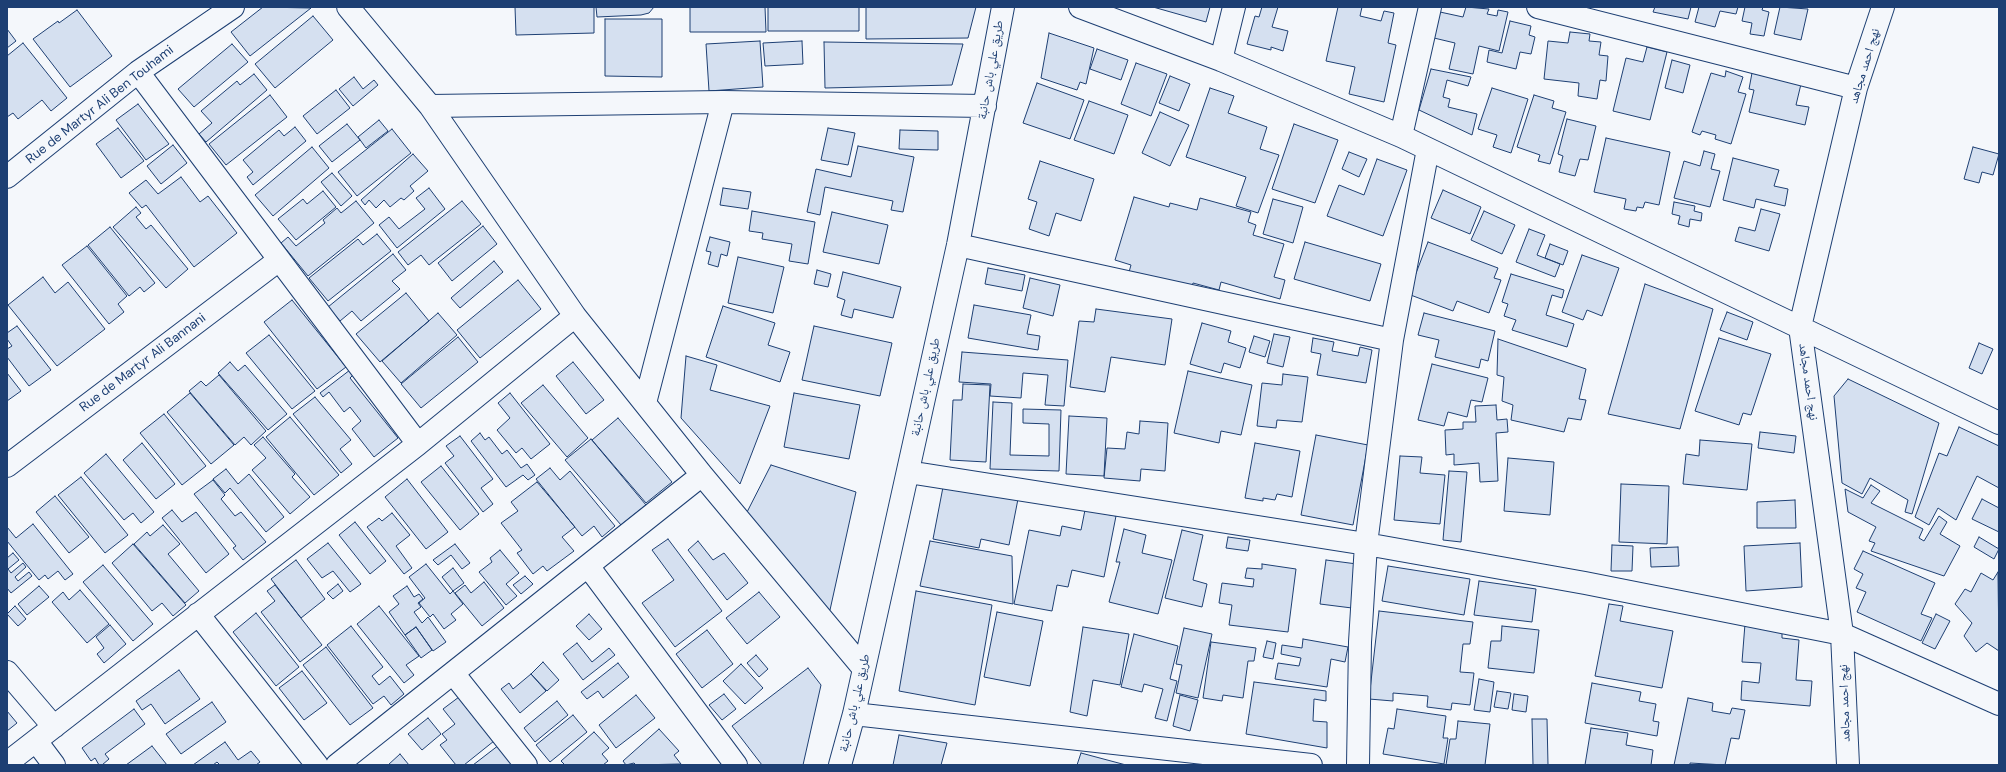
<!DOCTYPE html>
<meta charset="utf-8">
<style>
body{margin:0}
#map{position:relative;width:2006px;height:772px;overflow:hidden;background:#f4f7fb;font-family:"DM Sans",sans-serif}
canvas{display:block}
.frame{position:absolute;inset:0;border:8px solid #1d3f73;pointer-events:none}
</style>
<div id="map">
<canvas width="2006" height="772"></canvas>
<div class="frame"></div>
</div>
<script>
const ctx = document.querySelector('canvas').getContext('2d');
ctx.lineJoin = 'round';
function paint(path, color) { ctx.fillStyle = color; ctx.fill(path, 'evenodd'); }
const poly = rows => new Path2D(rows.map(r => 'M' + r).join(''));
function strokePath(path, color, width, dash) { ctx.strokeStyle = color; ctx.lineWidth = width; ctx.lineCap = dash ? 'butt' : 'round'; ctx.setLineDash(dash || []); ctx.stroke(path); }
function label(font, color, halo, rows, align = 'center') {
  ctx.font = font + ' "DM Sans","Noto Naskh Arabic",sans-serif'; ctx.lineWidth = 3; ctx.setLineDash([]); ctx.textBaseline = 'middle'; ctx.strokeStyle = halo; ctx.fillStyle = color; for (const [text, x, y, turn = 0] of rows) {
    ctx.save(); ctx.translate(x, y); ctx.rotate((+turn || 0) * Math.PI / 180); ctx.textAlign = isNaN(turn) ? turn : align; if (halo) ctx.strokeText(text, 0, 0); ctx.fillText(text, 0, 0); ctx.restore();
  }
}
const building = poly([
 [263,7,311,8,250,56,231,32,263,7],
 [515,7,594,7,594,33,516,35,515,7],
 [596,7,654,7,649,13,641,15,597,17,596,7],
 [690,7,765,7,766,32,690,32,690,7],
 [768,7,859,7,859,31,768,31,768,7],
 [866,7,976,7,968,38,866,39,866,7],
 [1153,7,1210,7,1206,22,1153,7],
 [1262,7,1278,7,1272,27,1288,31,1283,51,1271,47,1271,50,1247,44,1255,16,1259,17,1262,7],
 [1338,7,1362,7,1360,16,1381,21,1384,11,1394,13,1388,43,1396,45,1384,102,1349,94,1355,67,1326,61,1338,7],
 [1466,7,1489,9,1487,14,1497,16,1498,10,1508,12,1499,51,1479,46,1473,74,1449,69,1455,43,1434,38,1440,12,1463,17,1466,7],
 [1655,7,1691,7,1688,19,1653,12,1655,7],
 [1699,7,1738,7,1736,14,1720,11,1715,27,1695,22,1699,7],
 [1745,7,1763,7,1762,10,1769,12,1764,36,1750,34,1752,23,1742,21,1745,7],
 [1780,7,1808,9,1801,40,1774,34,1780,7],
 [77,10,112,56,70,87,33,39,58,21,59,23,77,10],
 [313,16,333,40,275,88,255,64,313,16],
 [605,19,662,19,662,77,605,76,605,19],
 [1510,21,1531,26,1529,35,1535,37,1531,54,1520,52,1516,69,1487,62,1489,50,1502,53,1510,21],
 [7,29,16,41,7,48,7,29],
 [1570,32,1590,34,1589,41,1601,42,1599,55,1608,56,1606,81,1600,80,1597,99,1578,96,1579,83,1544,79,1548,41,1568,43,1570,32],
 [1049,33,1094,48,1086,84,1080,82,1077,90,1041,78,1049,33],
 [760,41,763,87,709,91,706,44,760,41],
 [802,41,803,64,765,66,763,43,802,41],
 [824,42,963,44,952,85,825,88,824,42],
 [23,43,67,98,51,111,42,100,18,119,13,113,7,117,7,56,23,43],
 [232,44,248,62,194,107,178,89,232,44],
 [1647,47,1667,52,1650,120,1613,111,1626,58,1643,62,1647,47],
 [1097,49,1128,60,1121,80,1090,69,1097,49],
 [1672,60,1690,65,1683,93,1665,88,1672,60],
 [1136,63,1167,74,1151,116,1121,104,1136,63],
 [1431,69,1471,77,1468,86,1447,80,1443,97,1450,99,1448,107,1477,114,1472,135,1419,110,1431,69],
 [1726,71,1743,77,1738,92,1746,94,1731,144,1715,139,1716,135,1702,131,1700,135,1692,132,1711,73,1725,77,1726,71],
 [1752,73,1801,84,1796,105,1809,107,1805,125,1749,112,1754,90,1749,89,1752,73],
 [254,74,267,90,206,142,199,134,212,123,201,111,237,81,240,85,254,74],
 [1170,76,1190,84,1179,111,1159,103,1170,76],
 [354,77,363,89,374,80,378,85,353,106,339,89,354,77],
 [1037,83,1084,100,1070,139,1023,123,1037,83],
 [1210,88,1234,96,1228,113,1267,127,1260,149,1279,155,1258,213,1236,206,1246,177,1186,157,1210,88],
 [1492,88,1528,99,1511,153,1493,147,1497,135,1478,129,1492,88],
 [336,90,350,108,317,134,303,116,336,90],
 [270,95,287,117,226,165,209,144,270,95],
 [1534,95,1554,101,1552,108,1566,112,1550,164,1538,161,1540,155,1517,147,1534,95],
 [1089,101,1128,115,1114,154,1074,140,1089,101],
 [138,104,169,144,146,160,116,120,138,104],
 [1160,112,1189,125,1170,166,1142,153,1160,112],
 [1567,119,1596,126,1588,160,1580,159,1575,176,1559,172,1563,156,1558,154,1567,119],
 [379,120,388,131,366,148,358,137,379,120],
 [347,124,360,140,332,162,319,146,347,124],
 [1294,124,1338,140,1315,203,1272,189,1294,124],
 [295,127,306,141,253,185,247,177,253,172,243,160,279,130,284,136,295,127],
 [118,128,144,161,121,178,96,144,118,128],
 [828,128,855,133,848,165,821,160,828,128],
 [392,129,411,153,357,196,338,172,392,129],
 [900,130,938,131,938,150,899,149,900,130],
 [1606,138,1670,152,1659,205,1645,202,1643,208,1637,207,1636,211,1624,209,1626,199,1594,192,1606,138],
 [173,145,187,163,161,184,147,166,173,145],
 [858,146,914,157,903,212,891,210,893,201,825,187,820,215,807,212,816,169,851,177,858,146],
 [312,147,329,168,273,216,255,195,312,147],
 [1973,147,1999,154,1993,175,1982,172,1979,183,1964,179,1973,147],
 [1704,151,1715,154,1711,169,1720,171,1710,207,1674,198,1684,161,1700,166,1704,151],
 [1349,152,1367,159,1359,177,1342,169,1349,152],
 [413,154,428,171,410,186,414,191,404,200,401,198,390,207,384,200,376,208,369,200,365,205,361,200,413,154],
 [1733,158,1779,170,1774,186,1788,189,1785,206,1756,199,1754,208,1723,200,1733,158],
 [1377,159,1407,170,1383,236,1327,216,1339,185,1364,195,1377,159],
 [1040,161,1094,179,1081,221,1056,213,1049,236,1029,229,1037,202,1028,199,1040,161],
 [332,173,352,196,341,206,321,182,332,173],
 [181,177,200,202,208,196,237,233,194,267,146,205,142,208,129,193,146,180,158,194,181,177],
 [429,188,445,209,397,248,379,225,389,217,399,229,425,209,416,198,429,188],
 [723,188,751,192,748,209,720,205,723,188],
 [1443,190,1481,207,1470,234,1431,218,1443,190],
 [323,191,336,207,296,240,278,219,303,199,307,204,323,191],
 [1134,197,1169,207,1170,203,1197,210,1200,198,1251,212,1248,222,1256,225,1253,235,1284,244,1274,277,1285,280,1280,299,1221,282,1219,290,1193,283,1190,293,1129,272,1131,265,1115,260,1134,197],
 [1273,199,1303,207,1293,243,1263,234,1273,199],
 [356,201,374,223,308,276,281,243,288,237,296,246,325,223,323,220,337,208,341,213,356,201],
 [462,201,481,224,429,265,421,255,408,265,398,252,462,201],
 [1674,202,1695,206,1694,211,1702,213,1701,221,1690,219,1689,227,1678,224,1680,216,1672,214,1674,202],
 [136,207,141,213,136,217,146,229,151,225,188,269,166,288,113,227,136,207],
 [1761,209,1780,214,1769,251,1735,241,1739,227,1755,231,1761,209],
 [752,211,815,222,808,264,789,261,792,244,762,239,763,233,749,231,752,211],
 [1484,211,1515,225,1502,254,1471,240,1484,211],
 [832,212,888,225,879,264,823,252,832,212],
 [483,226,497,244,452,281,438,263,483,226],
 [110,227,155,283,144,292,140,287,129,296,88,245,110,227],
 [1529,229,1545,235,1537,255,1560,264,1555,277,1516,262,1529,229],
 [377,234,391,251,328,301,309,278,358,239,363,245,377,234],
 [710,237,730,242,727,256,721,254,718,267,708,264,711,252,706,251,710,237],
 [1305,242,1381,264,1370,301,1294,279,1305,242],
 [1428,242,1498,268,1494,278,1501,280,1489,313,1457,301,1453,311,1408,294,1428,242],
 [1550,244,1568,251,1563,265,1545,258,1550,244],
 [87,246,127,296,118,304,124,312,109,324,62,265,87,246],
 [393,254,406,270,392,281,400,289,361,321,352,311,340,321,328,307,393,254],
 [1582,255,1619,268,1602,316,1587,310,1583,320,1562,312,1582,255],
 [738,257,784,267,773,313,728,303,738,257],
 [494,261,503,272,460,308,451,298,494,261],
 [988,268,1025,275,1022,291,985,284,988,268],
 [817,270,831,274,828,287,814,284,817,270],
 [843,272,901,287,893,318,854,309,852,318,841,315,845,300,837,297,843,272],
 [1511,274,1564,290,1562,298,1552,295,1546,315,1574,324,1567,347,1512,330,1516,320,1504,316,1508,304,1502,302,1511,274],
 [43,277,55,293,68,282,105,329,57,366,8,305,43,277],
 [1030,278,1060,285,1053,316,1023,308,1030,278],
 [518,280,541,309,480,358,457,330,518,280],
 [1645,284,1713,309,1680,429,1608,414,1645,284],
 [406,293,429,321,380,362,356,334,406,293],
 [292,300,346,367,317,389,264,322,292,300],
 [974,305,1031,315,1027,334,1040,336,1038,350,968,338,974,305],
 [723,306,775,323,768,345,790,352,780,382,706,357,723,306],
 [1096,309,1172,319,1165,365,1111,357,1105,392,1070,387,1079,321,1094,322,1096,309],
 [1727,312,1753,322,1747,340,1720,330,1727,312],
 [438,313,457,335,401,383,382,361,438,313],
 [1424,313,1495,331,1488,361,1481,359,1479,368,1435,357,1439,340,1418,335,1424,313],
 [1202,323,1231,331,1228,342,1246,348,1240,368,1224,363,1221,373,1190,364,1202,323],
 [17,326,51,370,29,386,7,357,7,349,12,346,7,339,7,333,17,326],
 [814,326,892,343,880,396,802,380,814,326],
 [1274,334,1290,337,1283,367,1267,363,1274,334],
 [269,335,315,391,292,409,246,353,269,335],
 [1254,336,1270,341,1265,357,1249,352,1254,336],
 [458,337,478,362,421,408,401,384,458,337],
 [1313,338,1334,342,1332,351,1358,356,1360,347,1372,350,1366,383,1317,375,1321,354,1311,352,1313,338],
 [1719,338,1771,354,1751,415,1743,413,1739,425,1695,411,1719,338],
 [1498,339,1586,369,1579,399,1586,400,1581,420,1568,418,1564,432,1511,420,1513,405,1502,401,1504,377,1497,375,1498,339],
 [1979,343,1993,349,1982,374,1969,368,1979,343],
 [962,352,1068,360,1064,406,1045,405,1048,375,1023,373,1021,398,990,396,991,384,959,382,962,352],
 [686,356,717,365,710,390,770,406,740,484,681,418,686,356],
 [230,362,238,371,245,365,287,414,268,430,218,373,230,362],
 [573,362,604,400,586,414,556,376,573,362],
 [1432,364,1488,378,1482,402,1471,400,1467,417,1448,412,1444,426,1418,420,1432,364],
 [350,370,354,374,350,378,398,438,374,457,352,429,361,421,350,407,344,412,329,392,323,397,320,393,350,370],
 [1188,371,1252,385,1241,435,1221,431,1219,443,1174,433,1188,371],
 [7,373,21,391,7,401,7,373],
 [1283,374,1308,377,1302,422,1277,420,1276,428,1257,426,1262,383,1282,385,1283,374],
 [219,375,266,431,251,445,244,437,235,445,189,391,201,381,206,386,219,375],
 [1848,379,1939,423,1912,514,1905,512,1908,500,1870,478,1862,494,1842,483,1834,396,1848,379],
 [963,384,990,385,986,462,950,460,953,400,962,400,963,384],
 [543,385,588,438,567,457,521,403,543,385],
 [190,393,234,445,211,464,167,412,190,393],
 [510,393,550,444,531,459,522,448,516,453,497,430,510,418,498,403,510,393],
 [794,393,860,405,849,459,784,447,794,393],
 [315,397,351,440,340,449,352,464,341,473,293,414,315,397],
 [993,402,1012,403,1010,455,1049,456,1049,424,1023,423,1023,409,1061,410,1059,471,990,469,993,402],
 [1496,405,1497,420,1507,419,1508,432,1496,433,1498,481,1480,482,1479,463,1454,465,1454,454,1446,455,1445,430,1463,429,1463,422,1476,422,1475,406,1496,405],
 [164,414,206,466,182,485,140,433,164,414],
 [1069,416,1107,418,1104,476,1066,474,1069,416],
 [290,417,339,475,314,495,266,437,290,417],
 [618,418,672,482,646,503,592,440,618,418],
 [1140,421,1168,423,1165,471,1141,469,1140,481,1104,478,1107,448,1125,449,1127,432,1139,434,1140,421],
 [1959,427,1999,446,1999,488,1977,476,1956,520,1938,508,1929,525,1915,517,1939,453,1947,456,1959,427],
 [1760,432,1796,436,1794,453,1758,448,1760,432],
 [480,433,485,440,489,437,502,454,507,450,521,468,527,464,535,475,528,480,523,475,506,487,471,441,480,433],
 [1316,435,1368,445,1353,525,1301,515,1316,435],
 [460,436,493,479,481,488,493,504,483,512,445,463,454,456,446,446,460,436],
 [263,437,295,474,292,477,310,497,290,514,252,470,266,458,254,445,263,437],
 [591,439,646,505,621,525,565,460,591,439],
 [1700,440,1752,444,1747,490,1683,484,1686,454,1699,456,1700,440],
 [142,443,175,484,156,499,123,460,142,443],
 [1255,443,1300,451,1292,497,1277,494,1275,500,1263,498,1263,501,1245,498,1255,443],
 [106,454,154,512,141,523,133,513,124,520,84,473,106,454],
 [1400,456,1422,457,1420,473,1445,475,1440,524,1394,520,1400,456],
 [1508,458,1554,462,1550,515,1504,511,1508,458],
 [771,465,856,492,830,610,816,610,744,518,771,465],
 [441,466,479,514,460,530,421,482,441,466],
 [550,468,560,480,570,471,615,526,602,537,594,526,582,536,536,479,550,468],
 [226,469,238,484,249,474,284,517,266,532,230,488,225,493,213,479,226,469],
 [1449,471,1467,472,1461,542,1443,540,1449,471],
 [81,477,128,535,105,553,58,495,81,477],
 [407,479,448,532,426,549,385,497,407,479],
 [213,480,225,495,221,499,235,516,241,512,266,542,243,560,233,548,236,546,194,494,213,480],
 [537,482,575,527,562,537,574,551,547,571,543,566,533,574,517,553,522,550,501,523,518,511,511,502,537,482],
 [944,482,1018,499,1009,545,981,539,979,548,933,539,944,482],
 [1621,484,1669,486,1667,544,1619,542,1621,484],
 [1871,485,1880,491,1871,503,1923,529,1919,538,1924,541,1939,516,1947,522,1940,534,1960,546,1944,576,1871,551,1875,543,1869,541,1876,527,1848,512,1845,489,1863,498,1871,485],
 [55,496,89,537,69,553,36,512,55,496],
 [1982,499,1999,508,1999,532,1972,519,1982,499],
 [1795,500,1796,528,1757,528,1757,502,1795,500],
 [172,510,182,522,196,512,229,554,206,573,162,518,172,510],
 [1085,510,1116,516,1104,577,1072,570,1068,587,1057,585,1052,611,1014,604,1029,530,1060,536,1062,526,1081,530,1085,510],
 [392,513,410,535,396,546,412,568,404,574,367,527,379,518,382,521,392,513],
 [355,522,386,561,370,574,339,535,355,522],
 [33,524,73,574,65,580,58,571,48,579,45,575,39,580,7,541,7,527,16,538,33,524],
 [163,525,180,544,168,554,199,591,185,603,134,544,147,532,150,536,163,525],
 [1124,529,1146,535,1142,553,1172,560,1158,614,1109,602,1120,562,1116,562,1124,529],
 [1182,530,1203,535,1193,580,1207,584,1202,607,1165,598,1182,530],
 [1228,537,1250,540,1248,551,1226,548,1228,537],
 [1979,537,1999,549,1994,559,1974,547,1979,537],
 [668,539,722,611,675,647,642,603,674,580,652,550,668,539],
 [698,541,713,560,724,553,748,583,727,600,688,550,698,541],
 [930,541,1012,556,1013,604,920,586,930,541],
 [328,543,361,584,350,592,333,571,322,578,307,559,328,543],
 [1800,543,1802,587,1746,591,1744,546,1800,543],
 [133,544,186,605,173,616,162,603,152,611,112,563,133,544],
 [455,544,470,563,462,569,451,555,438,565,433,560,455,544],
 [1612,545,1633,546,1632,571,1611,571,1612,545],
 [1678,547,1679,566,1651,567,1650,548,1678,547],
 [500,550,519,573,506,584,517,596,506,605,479,572,492,562,490,558,500,550],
 [1863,551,1935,583,1921,614,1932,618,1921,641,1857,612,1866,592,1856,588,1863,574,1854,569,1863,551],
 [13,553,19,560,8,569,11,573,23,563,26,567,15,577,18,581,29,572,32,576,11,593,7,588,7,558,13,553],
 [296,560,325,599,301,618,271,579,296,560],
 [1326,560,1357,564,1352,608,1320,604,1326,560],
 [426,564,450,594,453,591,463,604,451,614,456,620,444,629,433,614,430,617,419,603,425,598,409,577,426,564],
 [1262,564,1296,569,1288,632,1229,625,1232,605,1219,603,1222,583,1253,587,1254,579,1245,578,1247,568,1262,569,1262,564],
 [103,565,153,624,133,641,83,582,103,565],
 [1388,566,1470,579,1464,615,1382,601,1388,566],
 [453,568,464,583,453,591,442,577,453,568],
 [1998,572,1999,651,1987,643,1976,652,1964,636,1972,623,1955,604,1965,589,1971,592,1981,573,1993,580,1998,572],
 [525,576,533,584,521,594,513,585,525,576],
 [1479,581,1536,589,1532,622,1474,615,1479,581],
 [484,582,504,608,482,626,455,593,465,585,471,593,484,582],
 [338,584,343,591,333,599,327,593,338,584],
 [275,585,322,645,300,662,261,612,275,601,267,591,275,585],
 [39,586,49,597,27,615,18,604,39,586],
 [407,586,414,597,419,594,423,599,418,603,421,607,414,612,422,623,428,617,446,642,433,651,416,627,405,635,389,612,399,604,393,596,407,586],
 [80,590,109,624,87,643,52,602,63,592,69,600,80,590],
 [916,591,992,605,975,705,899,691,916,591],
 [759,592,780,617,747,644,726,618,759,592],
 [1609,604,1623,606,1620,621,1673,631,1662,688,1595,676,1609,604],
 [15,606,26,619,18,626,7,614,15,606],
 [379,606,419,656,406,665,414,675,404,683,357,624,379,606],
 [1379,611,1473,622,1470,644,1463,644,1460,672,1474,673,1470,705,1452,703,1451,710,1427,707,1428,696,1393,693,1393,701,1369,699,1379,611],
 [997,612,1043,621,1030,686,984,677,997,612],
 [256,613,299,667,276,686,233,632,256,613],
 [589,614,602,629,589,640,576,626,589,614],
 [1936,614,1950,621,1935,649,1922,643,1936,614],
 [1745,624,1782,627,1782,638,1799,640,1796,680,1812,681,1810,706,1741,700,1742,681,1759,683,1761,663,1742,662,1745,624],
 [110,625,126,644,104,663,97,654,104,648,96,637,110,625],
 [351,626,383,667,372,676,379,685,390,676,404,694,391,705,384,696,373,704,327,645,351,626],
 [1502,626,1539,630,1534,673,1488,668,1491,641,1501,641,1502,626],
 [416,627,432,650,421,658,405,635,416,627],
 [1083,627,1129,634,1120,685,1093,680,1087,716,1070,712,1083,627],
 [1184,628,1212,634,1198,698,1176,693,1182,665,1176,664,1184,628],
 [707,630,733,664,702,688,676,654,707,630],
 [1134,634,1178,646,1170,679,1177,681,1167,721,1155,718,1163,689,1144,684,1142,692,1121,687,1134,634],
 [1303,639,1348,647,1345,662,1331,659,1327,687,1275,679,1278,663,1299,666,1301,658,1281,654,1282,645,1302,648,1303,639],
 [1267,641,1276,643,1273,659,1263,657,1267,641],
 [1211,642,1256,648,1254,661,1248,661,1243,698,1223,695,1222,701,1203,698,1211,642],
 [577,643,592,662,609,648,615,655,583,680,563,654,577,643],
 [326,647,373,708,350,725,303,665,326,647],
 [756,655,768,669,759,677,747,663,756,655],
 [543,662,559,680,547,691,531,674,543,662],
 [618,663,629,677,603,698,598,691,587,699,581,692,618,663],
 [741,664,763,688,745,704,723,681,741,664],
 [808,668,821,685,803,765,762,765,732,726,808,668],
 [179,670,200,699,165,724,151,704,142,710,136,701,179,670],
 [302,671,327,703,304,720,279,688,302,671],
 [531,674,546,691,520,713,501,689,509,683,513,689,531,674],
 [1479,679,1494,682,1490,712,1474,710,1479,679],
 [1254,682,1326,691,1326,701,1314,699,1313,721,1327,722,1327,748,1246,734,1254,682],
 [1592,683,1641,692,1639,701,1656,704,1653,721,1659,722,1657,736,1585,723,1592,683],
 [1497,691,1511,693,1508,709,1494,707,1497,691],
 [724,694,736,709,722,720,709,705,724,694],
 [1514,694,1528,696,1526,712,1512,710,1514,694],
 [636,695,655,718,616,748,599,725,636,695],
 [1180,695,1198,700,1190,731,1173,726,1180,695],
 [459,697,494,741,464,765,456,765,440,745,447,740,442,734,455,724,443,709,459,697],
 [1688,698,1713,703,1712,711,1730,714,1732,708,1745,710,1739,739,1731,738,1725,765,1690,763,1690,765,1674,765,1688,698],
 [557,701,568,715,535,742,524,728,557,701],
 [212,702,226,722,181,754,166,734,212,702],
 [134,709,145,724,105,754,109,759,102,765,99,765,95,758,91,761,82,748,134,709],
 [1397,709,1446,716,1443,738,1448,738,1444,764,1383,754,1388,728,1394,729,1397,709],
 [7,711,17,723,7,731,7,711],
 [573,715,587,732,550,762,536,745,573,715],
 [428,718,441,734,422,750,408,734,428,718],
 [1532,719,1547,719,1548,765,1533,765,1532,719],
 [1458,721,1490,724,1485,765,1446,765,1450,739,1456,739,1458,721],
 [1591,728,1628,733,1626,745,1653,750,1651,765,1585,765,1591,728],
 [659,729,679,751,674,755,681,764,636,765,634,763,626,765,623,761,659,729],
 [594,732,609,748,602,754,608,761,603,765,565,765,561,761,594,732],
 [899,735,947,743,941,765,893,765,899,735],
 [225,742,238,760,251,751,260,762,256,765,220,765,217,762,213,765,193,765,225,742],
 [499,745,514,765,473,765,499,745],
 [152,746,167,765,126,765,152,746],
 [1081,753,1126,765,1077,765,1081,753],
 [400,754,409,765,388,765,400,754]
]);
paint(building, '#d5e0f0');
strokePath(building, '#1d3f73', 1);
const minor = poly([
 [348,7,430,106,575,316,702,475,864,669],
 [1080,7,1221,60,1401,136,1999,423],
 [1538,7,1856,88],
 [1221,60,1234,7],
 [138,72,418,444],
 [430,106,723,102,985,106],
 [1401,136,1430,7],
 [7,177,138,72,233,7],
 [958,245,1392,340],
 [645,403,723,102],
 [7,466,279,260],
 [908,472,1366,544,1585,583,1842,634,1999,704],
 [588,566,736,765],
 [198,614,317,765],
 [7,672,54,727],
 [453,673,526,765],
 [854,714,1311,765],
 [36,741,54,765],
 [7,763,418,444,575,316],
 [337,765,702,475],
 [840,765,854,714,958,245,1003,7],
 [1358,765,1360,642,1366,544,1392,340,1428,149],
 [1848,765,1842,634,1800,327,1856,88,1883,7]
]);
strokePath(minor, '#1d3f73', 24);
strokePath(minor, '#f4f7fb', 22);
label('13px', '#1d3f73', '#f4f7fb', [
 ["نهج احمد مجاهد",1865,66,-73],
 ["طريق علي باش حانبة",991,70,-80],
 ["Rue de Martyr Ali Ben Touhami",100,105,-38],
 ["Rue de Martyr Ali Bannani",143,363,-37],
 ["نهج احمد مجاهد",1808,382,82],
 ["طريق علي باش حانبة",926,387,-78],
 ["طريق علي باش حانبة",855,703,-77],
 ["نهج احمد مجاهد",1845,703,-92]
]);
</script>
